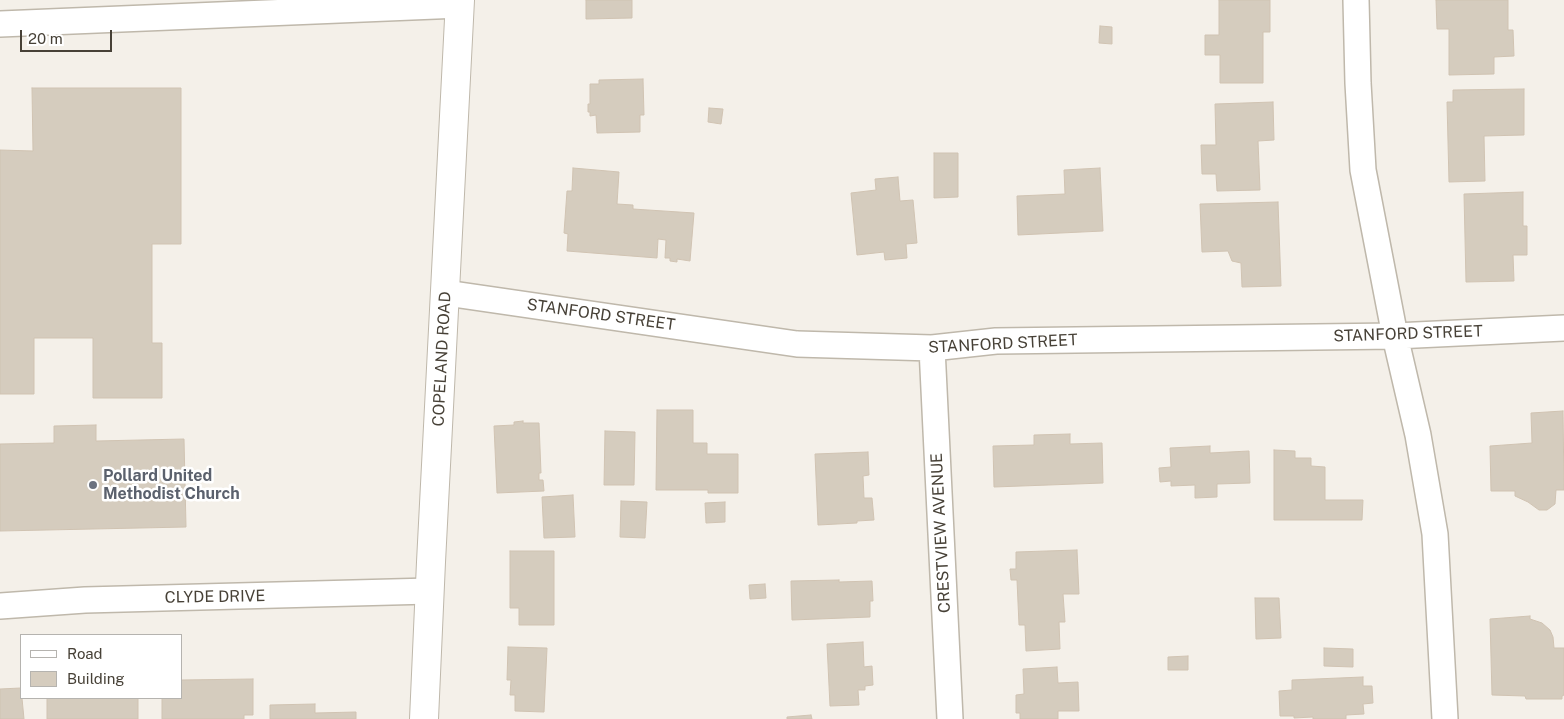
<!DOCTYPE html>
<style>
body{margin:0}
#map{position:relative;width:1564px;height:719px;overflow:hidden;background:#f4f0e9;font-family:"Public Sans",sans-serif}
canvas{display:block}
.legend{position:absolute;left:20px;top:634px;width:162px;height:65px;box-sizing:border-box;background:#fff;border:1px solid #b5b3af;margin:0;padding:6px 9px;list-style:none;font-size:15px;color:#474137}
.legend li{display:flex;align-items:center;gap:10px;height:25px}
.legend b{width:25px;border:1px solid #b5b3af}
.scale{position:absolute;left:20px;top:30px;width:92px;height:22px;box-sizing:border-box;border:2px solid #474137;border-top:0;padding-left:6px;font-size:15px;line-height:18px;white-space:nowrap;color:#474137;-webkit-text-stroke:4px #fff;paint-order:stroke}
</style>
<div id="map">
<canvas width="1564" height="719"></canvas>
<ul class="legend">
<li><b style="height:6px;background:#fff"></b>Road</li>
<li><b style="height:14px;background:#d5ccbe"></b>Building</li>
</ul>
<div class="scale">20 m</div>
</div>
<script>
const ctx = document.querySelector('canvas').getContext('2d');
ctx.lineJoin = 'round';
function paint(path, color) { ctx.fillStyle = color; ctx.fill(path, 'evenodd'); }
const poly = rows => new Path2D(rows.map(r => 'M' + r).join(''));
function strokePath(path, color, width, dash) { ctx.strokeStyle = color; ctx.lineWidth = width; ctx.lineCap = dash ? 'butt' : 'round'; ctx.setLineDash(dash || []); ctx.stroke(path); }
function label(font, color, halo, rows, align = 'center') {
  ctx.font = font + ' "Public Sans",sans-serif'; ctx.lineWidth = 5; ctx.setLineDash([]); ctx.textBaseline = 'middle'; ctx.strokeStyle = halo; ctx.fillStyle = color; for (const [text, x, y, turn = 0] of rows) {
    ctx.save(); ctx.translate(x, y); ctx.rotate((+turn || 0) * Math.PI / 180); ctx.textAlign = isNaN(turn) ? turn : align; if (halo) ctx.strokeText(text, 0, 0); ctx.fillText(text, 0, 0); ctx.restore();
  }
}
const building = poly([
 [586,0,632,0,632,18,586,19,586,0],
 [1219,0,1270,0,1270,32,1263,32,1263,83,1220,83,1220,55,1205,55,1205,35,1219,35,1219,0],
 [1436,0,1508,0,1508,30,1513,30,1514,56,1494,57,1494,74,1449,75,1449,29,1437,29,1436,0],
 [1100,26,1112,27,1112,44,1099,43,1100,26],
 [643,79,644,115,640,115,640,132,597,133,596,115,590,116,590,112,588,112,588,104,590,104,590,84,599,84,599,80,643,79],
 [32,88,181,88,181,244,152,244,152,343,162,343,162,398,93,398,93,338,34,338,34,394,0,394,0,150,33,151,32,88],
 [1524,89,1524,135,1484,136,1485,181,1449,182,1447,102,1453,102,1453,90,1524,89],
 [1273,102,1274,140,1258,141,1260,190,1217,191,1216,174,1202,174,1201,145,1216,145,1215,104,1273,102],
 [709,108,723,109,721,124,708,122,709,108],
 [934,153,958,153,958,197,934,198,934,153],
 [573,168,619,172,617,204,633,205,633,209,694,213,690,261,677,259,677,262,670,261,670,258,665,258,666,240,658,239,657,258,567,251,568,234,564,233,567,191,572,191,573,168],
 [1100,168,1103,231,1018,235,1017,196,1065,194,1064,170,1100,168],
 [898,177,900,201,913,200,917,243,906,244,907,258,885,260,884,252,857,255,851,193,876,190,875,179,898,177],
 [1523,192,1523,226,1527,226,1527,255,1513,255,1514,281,1466,282,1464,194,1523,192],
 [1278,202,1281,286,1242,287,1241,263,1232,261,1228,251,1202,252,1200,204,1278,202],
 [657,410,693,410,693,443,707,443,707,454,738,454,738,493,708,493,708,490,656,490,657,410],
 [1563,411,1564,490,1556,490,1555,504,1547,510,1539,510,1528,502,1515,496,1515,491,1491,491,1490,446,1532,443,1531,413,1563,411],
 [523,421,523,423,539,423,541,473,539,473,539,480,543,480,544,491,497,493,494,426,514,425,514,422,523,421],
 [96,425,96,441,184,439,186,527,0,531,0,444,54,443,54,426,96,425],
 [605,431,635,432,634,485,604,485,605,431],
 [1070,434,1070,444,1102,443,1103,483,994,487,993,446,1034,445,1034,435,1070,434],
 [1210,446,1210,453,1249,451,1250,483,1217,484,1217,497,1195,498,1195,485,1171,486,1171,481,1160,482,1159,468,1171,467,1170,448,1210,446],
 [1274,450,1295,451,1295,458,1311,458,1311,466,1325,467,1325,500,1363,500,1362,520,1274,520,1274,450],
 [868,452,869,475,863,476,864,498,872,498,874,520,857,521,857,523,818,525,815,454,868,452],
 [573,495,575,537,544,538,542,497,573,495],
 [621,501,647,502,645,538,620,537,621,501],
 [725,502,725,522,706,523,705,503,725,502],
 [1077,550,1079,594,1063,594,1065,622,1059,622,1060,649,1026,651,1025,625,1019,625,1017,580,1011,580,1010,569,1016,569,1016,552,1077,550],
 [510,551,554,551,554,625,519,625,519,608,510,608,510,551],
 [839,580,839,582,872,581,873,601,870,601,870,617,792,620,791,581,839,580],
 [765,584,766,598,750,599,749,585,765,584],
 [1255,598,1279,598,1281,638,1256,639,1255,598],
 [1530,616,1530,619,1542,623,1550,630,1553,637,1554,648,1564,648,1564,695,1562,696,1562,699,1526,699,1525,696,1492,695,1490,619,1530,616],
 [863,642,864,667,872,666,873,685,865,686,865,690,858,690,859,705,830,706,827,644,863,642],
 [508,647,547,648,544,712,515,711,515,695,510,695,511,680,507,680,508,647],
 [1324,648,1353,649,1353,667,1324,666,1324,648],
 [1188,656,1188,670,1168,670,1168,657,1188,656],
 [1057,667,1058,683,1078,682,1079,711,1058,711,1058,719,1020,719,1020,713,1016,713,1016,695,1024,694,1023,669,1057,667],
 [1363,677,1363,686,1372,686,1373,703,1363,704,1364,714,1346,715,1346,719,1313,719,1313,717,1294,718,1294,716,1280,716,1279,691,1292,690,1292,680,1363,677],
 [253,679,253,715,244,715,244,719,162,719,162,698,181,698,181,680,253,679],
 [21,688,24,719,0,719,0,689,21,688],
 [47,698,138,698,138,719,47,719,47,698],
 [315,704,315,713,356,712,356,719,270,719,270,705,315,704],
 [811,715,812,719,787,719,787,717,811,715]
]);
paint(building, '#d5ccbe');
strokePath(building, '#d0c3b2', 1);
const minor = poly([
 [1356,0,1358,83,1363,170,1395,336,1418,435,1435,534,1445,719],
 [0,24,460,5],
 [446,293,797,344,932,348,996,341,1395,336,1564,328],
 [932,348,950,719],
 [0,606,85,600,430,591]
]);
const tertiary = poly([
 [424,719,431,562,460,0]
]);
strokePath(minor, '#bfb8ab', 28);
strokePath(tertiary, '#bfb8ab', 30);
strokePath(minor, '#fff', 25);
strokePath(tertiary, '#fff', 28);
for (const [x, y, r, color] of [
 [93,485,5,"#6b7280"]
]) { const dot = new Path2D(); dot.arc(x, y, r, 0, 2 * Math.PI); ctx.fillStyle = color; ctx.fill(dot); strokePath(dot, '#fff', 2); }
label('16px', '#474137', '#fff', [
 ["STANFORD STREET",601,315,8],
 ["STANFORD STREET",1408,334,-2],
 ["STANFORD STREET",1003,344,-3],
 ["COPELAND ROAD",442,359,-87],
 ["CRESTVIEW AVENUE",941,533,-93],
 ["CLYDE DRIVE",215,597,-1]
]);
label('bold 16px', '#5b616d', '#fff', [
 ["Pollard United",103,476],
 ["Methodist Church",103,494]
], 'left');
</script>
